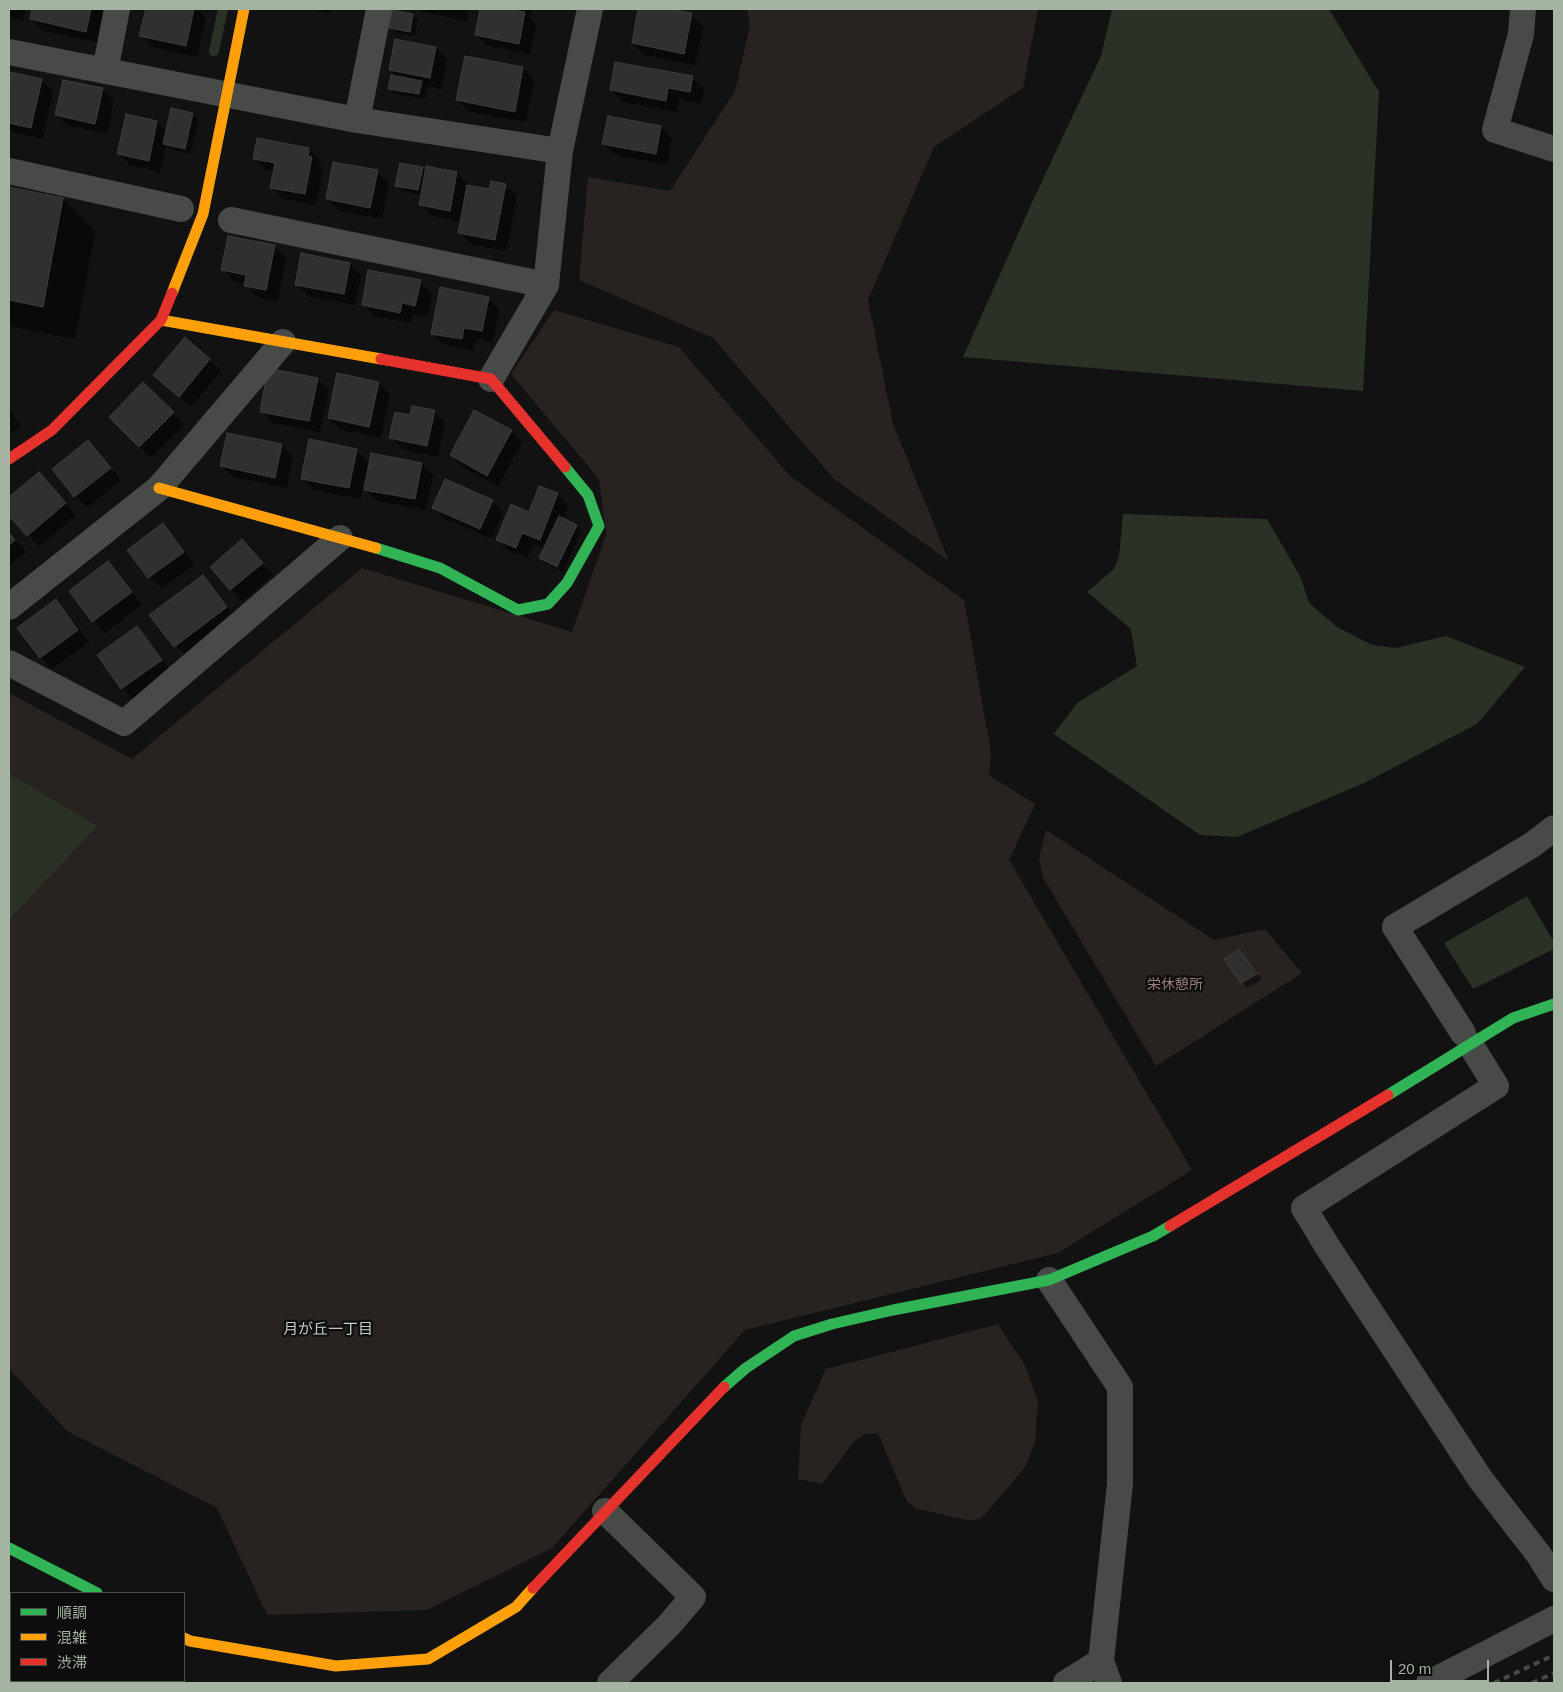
<!DOCTYPE html>
<meta charset="utf-8">
<style>
body{margin:0}
#map{position:relative;width:1563px;height:1692px;overflow:hidden;background:#111211;font-family:Helvetica,"Noto Sans JP",sans-serif}
canvas{display:block}
.frame{position:absolute;inset:0;border:10px solid #a5b3a2;pointer-events:none}
.legend{position:absolute;left:10px;top:1592px;width:175px;height:90px;box-sizing:border-box;background:#0c0d0c;border:1px solid #494f48;margin:0;padding:6px 9px;list-style:none;font-size:15px;color:#a5b3a2}
.legend li{display:flex;align-items:center;gap:10px;height:25px}
.legend b{width:25px;border:1px solid #494f48}
.scale{position:absolute;left:1390px;top:1660px;width:99px;height:22px;box-sizing:border-box;border:2px solid #a5b3a2;border-top:0;padding-left:6px;font-size:15px;line-height:18px;white-space:nowrap;color:#a5b3a2;-webkit-text-stroke:4px #0c0d0c;paint-order:stroke}
</style>
<div id="map">
<canvas width="1563" height="1692"></canvas>
<div class="frame"></div>
<ul class="legend">
<li><b style="height:6px;background:#30b455"></b>順調</li>
<li><b style="height:6px;background:#ff9f0a"></b>混雑</li>
<li><b style="height:6px;background:#e5322d"></b>渋滞</li>
</ul>
<div class="scale">20 m</div>
</div>
<script>
const ctx = document.querySelector('canvas').getContext('2d');
ctx.lineJoin = 'round';
function paint(path, color) { ctx.fillStyle = color; ctx.fill(path, 'evenodd'); }
const poly = rows => new Path2D(rows.map(r => 'M' + r).join(''));
function strokePath(path, color, width, dash) { ctx.strokeStyle = color; ctx.lineWidth = width; ctx.lineCap = dash ? 'butt' : 'round'; ctx.setLineDash(dash || []); ctx.stroke(path); }
function label(font, color, halo, rows, align = 'center') {
  ctx.font = font + ' Helvetica,"Noto Sans JP",sans-serif'; ctx.lineWidth = 4.5; ctx.setLineDash([]); ctx.textBaseline = 'middle'; ctx.strokeStyle = halo; ctx.fillStyle = color; for (const [text, x, y, turn = 0] of rows) {
    ctx.save(); ctx.translate(x, y); ctx.rotate((+turn || 0) * Math.PI / 180); ctx.textAlign = isNaN(turn) ? turn : align; if (halo) ctx.strokeText(text, 0, 0); ctx.fillText(text, 0, 0); ctx.restore();
  }
}
paint(poly([
 [747,9,1038,9,1023,88,934,147,868,300,893,424,949,561,834,479,713,338,579,280,588,177,670,191,735,91,750,25],
 [554,310,679,347,790,476,964,600,991,752,989,775,1035,804,1009,860,1192,1170,1058,1253,745,1330,552,1548,427,1610,267,1615,217,1508,67,1431,9,1369,9,693,132,759,362,568,572,632,606,535,599,479,511,374],
 [1046,830,1214,940,1265,929,1302,973,1156,1066,1043,878,1039,858],
 [998,1324,1025,1365,1038,1402,1035,1441,1026,1466,983,1517,971,1521,918,1509,907,1502,878,1433,865,1434,854,1442,822,1484,798,1479,801,1425,826,1369]
]), '#282221');
paint(poly([
 [1112,9,1329,9,1379,92,1363,391,963,357,1034,198,1101,56],
 [1123,514,1267,519,1301,578,1309,603,1337,627,1372,645,1396,648,1446,636,1525,667,1477,724,1364,783,1237,837,1200,835,1054,734,1077,703,1137,666,1131,629,1087,592,1114,569,1119,557],
 [9,773,97,826,9,920],
 [1527,896,1554,942,1554,949,1473,989,1444,943]
]), '#2a3225');
paint(poly([
 [9,9,26,9,23,21,9,18],
 [34,9,105,9,97,42,43,31,31,19],
 [147,9,197,9,206,18,197,57,152,47,141,35],
 [306,9,330,9,329,13],
 [420,9,469,9,467,21,424,12],
 [481,9,532,9,530,18,536,25,530,54,488,46,476,35],
 [640,9,661,9,691,15,703,26,695,65,644,55,633,43],
 [413,15,418,21,415,36,396,33,390,27],
 [436,48,447,59,441,89,427,86,425,99,395,94,389,88,398,77,390,70],
 [523,68,534,80,526,122,469,112,458,100],
 [11,73,42,80,53,92,43,139,12,132,9,129],
 [692,78,704,89,701,103,679,99,677,112,623,102,611,90],
 [102,89,114,101,107,134,68,126,56,114],
 [193,114,198,120,191,154,170,149,166,145,160,172,130,165,118,154,127,116,157,122,167,133],
 [661,127,672,139,667,165,615,155,604,144],
 [308,149,320,160,319,165,323,169,316,205,283,199,272,187,275,171,266,170,255,158],
 [423,168,427,172,457,173,468,184,468,187,490,191,505,185,517,196,506,251,471,244,459,232,461,222,432,216,420,204,422,195,402,191,397,186],
 [377,172,389,183,382,219,339,211,327,199],
 [9,188,63,199,95,232,75,339,9,326],
 [229,238,275,247,286,258,278,301,257,297,246,284,234,281,223,270],
 [350,264,361,276,355,305,308,296,296,284],
 [420,282,432,293,427,317,413,314,411,323,374,316,363,305],
 [488,298,499,310,493,342,476,339,473,350,444,345,432,333],
 [209,360,221,371,191,407,155,375],
 [318,379,329,391,320,432,273,423,261,411],
 [378,383,390,394,381,437,341,430,329,418],
 [143,384,184,425,151,458,110,417],
 [9,409,21,426,9,434],
 [434,412,445,423,438,457,402,449,391,438],
 [511,431,522,442,499,486,463,467,451,455],
 [88,442,121,480,87,508,54,469],
 [281,445,293,457,287,488,233,477,221,466],
 [356,450,368,462,360,499,314,490,302,478],
 [422,464,433,476,426,510,377,501,365,489],
 [39,473,76,515,39,547,9,514,9,499],
 [557,494,568,505,563,520,582,531,563,572,546,564,540,558,545,548,534,544,527,558,509,551,498,540],
 [492,501,503,512,492,539,445,519,433,508],
 [163,525,195,564,161,589,129,550],
 [9,531,26,552,9,566],
 [242,541,273,575,242,601,231,589],
 [108,562,142,604,105,633,70,591],
 [203,576,238,619,187,658,151,615],
 [56,601,67,612,89,642,52,669,41,657],
 [137,627,172,672,134,700,122,688],
 [1239,951,1262,979,1247,988,1242,982]
]), '#0007');
strokePath(poly([
 [214,51,223,9]
]), '#2a3225', 10);
const building = poly([
 [32,9,91,9,86,32,30,19,32,9],
 [146,9,194,9,186,46,139,36,146,9],
 [480,9,518,9,518,11,525,12,519,44,475,35,480,9],
 [638,9,668,9,692,13,684,54,632,43,638,9],
 [392,10,413,14,410,32,389,28,392,10],
 [395,39,436,47,430,78,389,70,395,39],
 [465,56,523,67,515,112,456,100,465,56],
 [615,62,693,76,690,92,668,88,666,101,610,90,615,62],
 [10,72,42,79,31,128,9,123,10,72],
 [391,75,422,81,419,94,388,89,391,75],
 [63,80,103,88,95,124,55,115,63,80],
 [171,108,193,113,185,149,163,144,171,108],
 [126,114,157,121,149,161,117,154,126,114],
 [608,116,661,126,656,154,602,144,608,116],
 [257,138,309,148,308,156,312,157,305,194,270,188,275,163,253,159,257,138],
 [333,162,378,170,370,208,326,199,333,162],
 [400,163,423,167,418,190,395,186,400,163],
 [426,166,457,172,450,211,419,205,426,166],
 [491,181,506,184,495,240,458,233,467,185,489,189,491,181],
 [9,187,63,198,43,307,9,300,9,187],
 [228,236,275,245,266,290,244,286,246,275,221,270,228,236],
 [301,253,350,263,344,294,295,285,301,253],
 [368,270,421,280,415,306,402,303,400,313,362,305,368,270],
 [440,287,489,297,482,331,464,328,462,339,431,334,440,287],
 [185,337,210,359,179,397,153,375,185,337],
 [268,368,318,378,309,421,260,412,268,368],
 [337,373,379,382,369,427,328,418,337,373],
 [143,382,174,412,139,447,109,417,143,382],
 [412,406,435,410,427,446,389,438,395,412,410,415,412,406],
 [474,410,512,430,487,476,450,455,474,410],
 [227,433,282,444,275,478,220,466,227,433],
 [309,439,357,449,349,488,301,479,309,439],
 [88,440,111,468,74,497,52,469,88,440],
 [371,453,422,463,415,499,364,490,371,453],
 [39,472,66,503,27,536,9,516,9,497,39,472],
 [445,479,493,500,480,529,432,508,445,479],
 [539,486,558,493,540,540,522,533,516,548,496,540,511,504,529,512,539,486],
 [559,516,577,525,557,567,539,558,559,516],
 [163,523,184,552,148,578,127,550,163,523],
 [9,532,15,540,9,545,9,532],
 [242,539,263,563,230,590,210,567,242,539],
 [108,561,132,592,92,622,69,591,108,561],
 [203,575,227,607,174,647,149,615,203,575],
 [56,599,78,630,40,658,17,628,56,599],
 [137,626,162,660,121,689,97,655,137,626],
 [1239,949,1257,974,1241,983,1224,959,1239,949]
]);
paint(building, '#2f302f');
strokePath(building, '#3b3e3a', 1);
strokePath(poly([
 [1523,9,1521,34,1495,130,1554,149],
 [9,52,357,120,560,151,590,9],
 [105,71,117,9],
 [357,120,379,9],
 [9,171,181,209],
 [231,220,546,285],
 [491,379,546,285,560,151],
 [9,607,159,488,283,342],
 [9,663,124,723,340,538],
 [1463,1033,1395,927,1532,845,1554,828],
 [1470,1044,1496,1086,1304,1208,1327,1246,1481,1480,1539,1555,1554,1579],
 [1049,1280,1120,1387,1120,1484,1101,1661,1109,1683],
 [605,1511,693,1597,668,1626,610,1683],
 [1066,1683,1101,1661],
 [1429,1683,1554,1619]
]), '#474a46', 26);
strokePath(poly([
 [376,548,440,568,518,610,548,604,567,583,599,526,588,495,565,467],
 [1388,1095,1513,1018,1554,1004],
 [724,1387,746,1368,794,1336,832,1324,893,1310,1049,1280,1153,1236,1170,1226],
 [9,1548,97,1593]
]), '#30b455', 11);
strokePath(poly([
 [172,293,203,214,244,9],
 [161,320,381,359],
 [159,488,376,548],
 [184,1638,190,1641,336,1666,428,1659,516,1607,533,1588]
]), '#ff9f0a', 11);
strokePath(poly([
 [381,359,491,379,565,467],
 [9,459,52,430,161,320,172,293],
 [1170,1226,1388,1095],
 [533,1588,724,1387]
]), '#e5322d', 11);
strokePath(poly([
 [1494,1683,1554,1655],
 [1532,1683,1554,1673]
]), '#484b47', 4, [6, 5]);
label('14px', '#9e7f79', '#0c0d0c', [
 ["栄休憩所",1175,985]
]);
label('15px', '#c5cfc3', '#0c0d0c', [
 ["月が丘一丁目",328,1330]
]);
</script>
